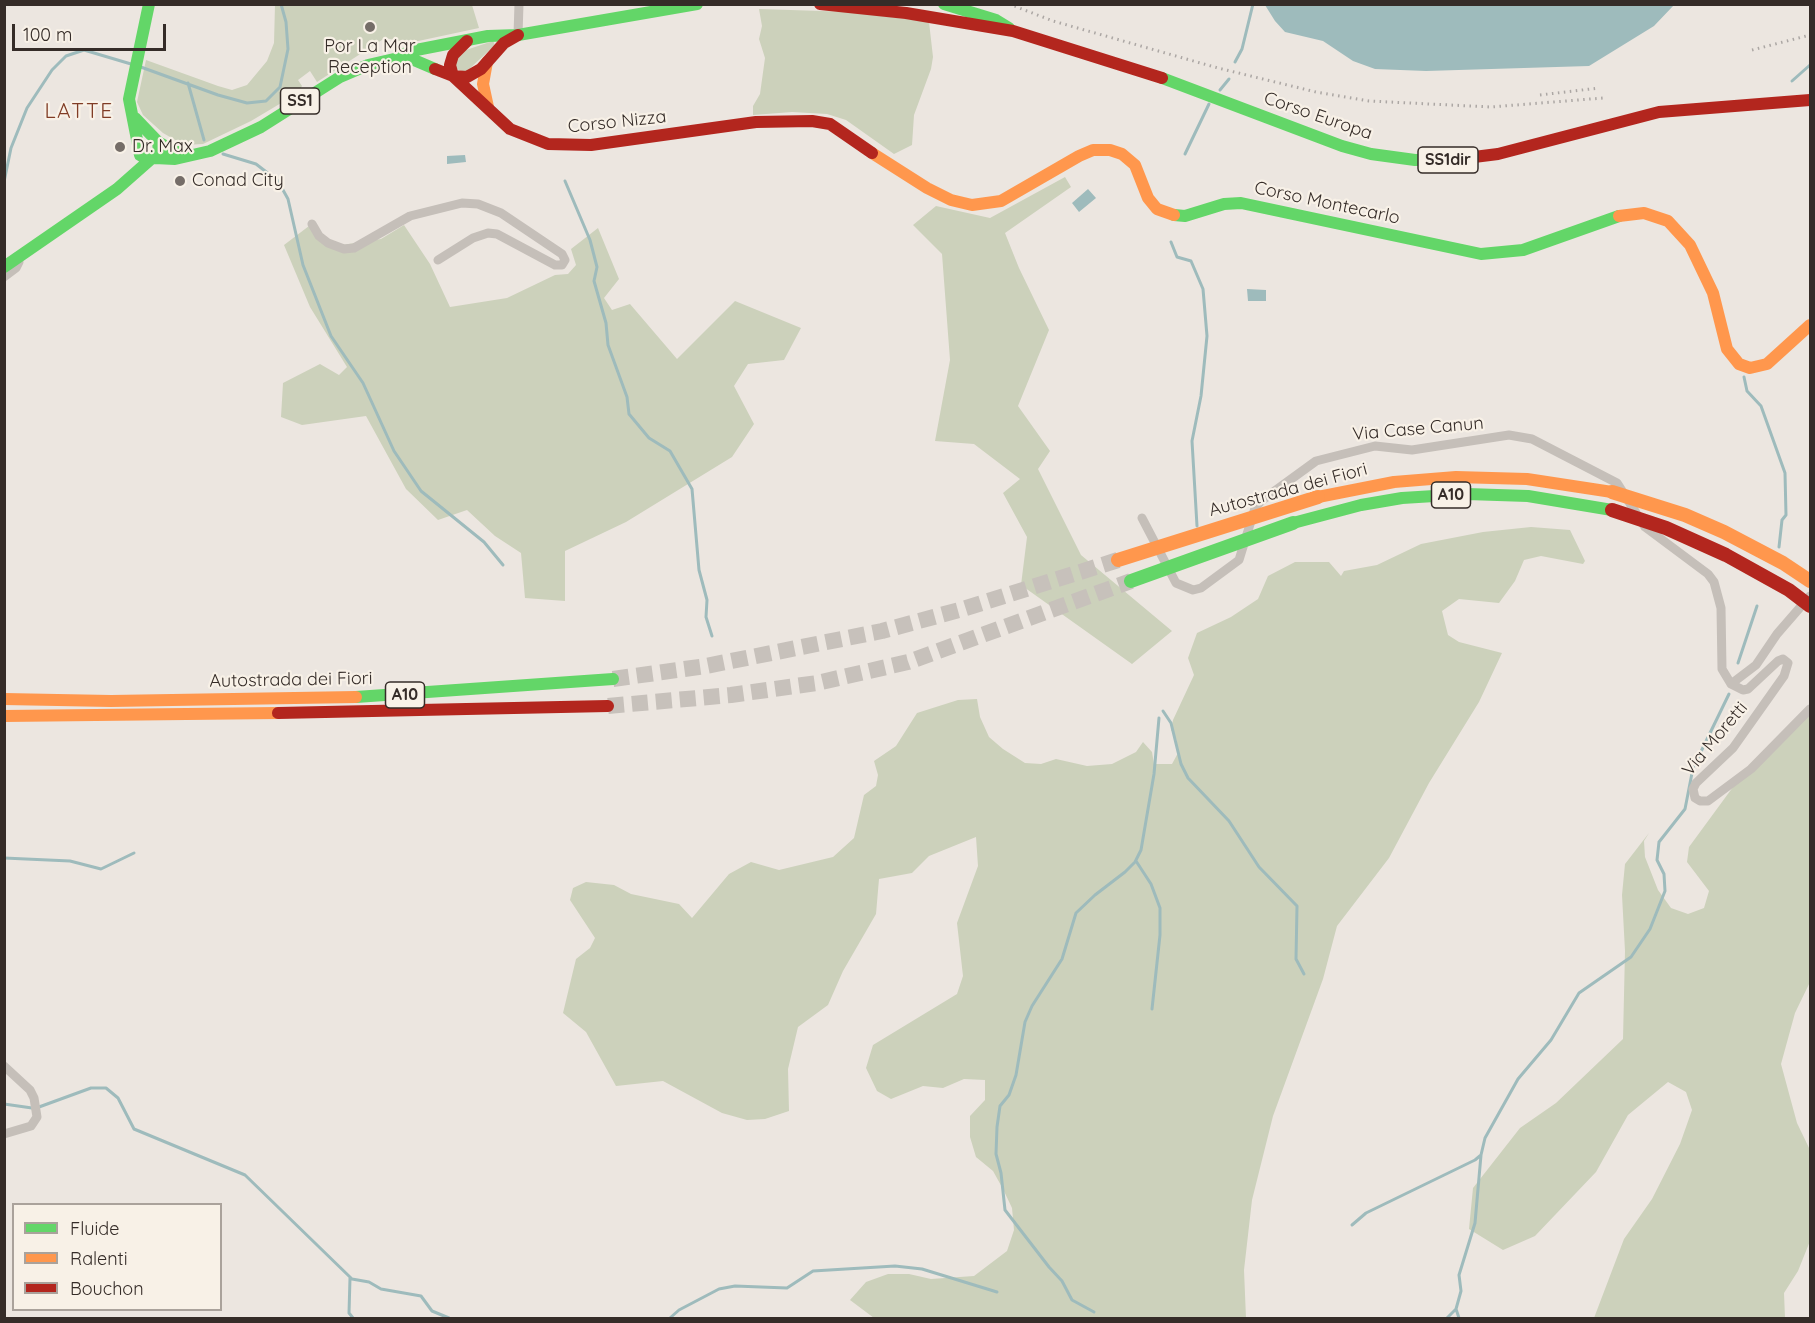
<!DOCTYPE html>
<style>
body{margin:0}
#map{position:relative;width:1815px;height:1323px;overflow:hidden;background:#ece6e0;font-family:Quicksand,sans-serif}
canvas{display:block}
.frame{position:absolute;inset:0;border:6px solid #352c28;pointer-events:none}
.legend{position:absolute;left:12px;top:1203px;width:210px;height:108px;box-sizing:border-box;background:#f8f1e7;border:2px solid #aaa29b;margin:0;padding:8px 10px;list-style:none;font-size:18px;color:#352c28}
.legend li{display:flex;align-items:center;gap:12px;height:30px}
.legend b{width:30px;border:2px solid #aaa29b}
.scale{position:absolute;left:12px;top:24px;width:154px;height:27px;box-sizing:border-box;border:3px solid #352c28;border-top:0;padding-left:8px;font-size:18px;line-height:21px;white-space:nowrap;color:#352c28;-webkit-text-stroke:4px #f8f1e7;paint-order:stroke}
</style>
<div id="map">
<canvas width="1815" height="1323"></canvas>
<div class="frame"></div>
<ul class="legend">
<li><b style="height:8px;background:#63d668"></b>Fluide</li>
<li><b style="height:8px;background:#ff974d"></b>Ralenti</li>
<li><b style="height:8px;background:#b3261e"></b>Bouchon</li>
</ul>
<div class="scale">100 m</div>
</div>
<script>
const ctx = document.querySelector('canvas').getContext('2d');
ctx.lineJoin = 'round';
function paint(path, color) { ctx.fillStyle = color; ctx.fill(path, 'evenodd'); }
const poly = rows => new Path2D(rows.map(r => 'M' + r).join(''));
function strokePath(path, color, width, dash) { ctx.strokeStyle = color; ctx.lineWidth = width; ctx.lineCap = dash ? 'butt' : 'round'; ctx.setLineDash(dash || []); ctx.stroke(path); }
function label(font, color, halo, rows, align = 'center') {
  ctx.font = font + ' Quicksand,sans-serif'; ctx.lineWidth = 4.5; ctx.setLineDash([]); ctx.textBaseline = 'middle'; ctx.strokeStyle = halo; ctx.fillStyle = color; for (const [text, x, y, turn = 0] of rows) {
    ctx.save(); ctx.translate(x, y); ctx.rotate((+turn || 0) * Math.PI / 180); ctx.textAlign = isNaN(turn) ? turn : align; if (halo) ctx.strokeText(text, 0, 0); ctx.fillText(text, 0, 0); ctx.restore();
  }
}
paint(poly([
 [275,5,472,5,479,28,409,43,385,38,317,82,310,71,298,80,302,86,298,93,251,121,203,144,184,145,163,133,143,115,137,102,146,60,218,86,232,90,247,85,267,61,274,43],
 [759,9,853,12,929,22,933,57,931,69,914,115,912,145,894,154,846,120,827,114,792,112,753,115,753,106,760,94,765,58,759,39,762,26],
 [493,41,495,45,466,72,456,69,456,61,463,51],
 [1065,177,1071,187,1005,233,1019,268,1049,330,1018,406,1050,451,1038,469,1081,555,1172,631,1132,664,1021,585,1027,537,1003,493,1020,479,974,444,935,441,950,360,942,254,913,225,936,206,990,218],
 [404,225,430,264,450,307,507,298,555,275,568,274,576,265,571,249,598,228,619,279,604,298,612,310,630,304,677,359,735,301,801,328,784,360,748,364,734,386,754,424,732,457,626,522,565,551,565,601,525,598,521,553,495,536,467,510,438,520,406,489,366,416,302,425,281,417,283,383,320,364,339,375,347,367,310,307,284,245,309,226,335,246,381,239],
 [1531,527,1570,530,1585,561,1583,564,1541,556,1524,560,1515,581,1499,603,1459,599,1442,611,1448,635,1459,642,1502,653,1479,702,1429,783,1389,858,1337,926,1323,979,1273,1116,1252,1200,1244,1270,1246,1318,874,1318,850,1300,866,1282,888,1274,909,1274,931,1279,974,1276,1007,1251,1014,1230,1012,1208,1003,1189,993,1171,976,1157,970,1137,970,1116,985,1100,985,1080,964,1079,943,1088,923,1086,891,1099,877,1091,866,1068,873,1045,957,994,963,976,957,923,978,866,976,837,929,856,912,873,879,879,876,914,843,971,828,1005,798,1027,788,1069,789,1111,765,1119,747,1120,722,1113,663,1081,616,1086,586,1032,563,1013,576,959,590,948,595,938,570,900,573,888,586,882,614,885,631,894,679,904,692,918,729,874,751,862,779,870,833,857,854,838,864,795,876,786,878,775,874,761,896,746,917,713,958,700,977,699,980,717,989,737,1003,749,1025,763,1041,764,1056,759,1087,766,1112,764,1136,752,1143,742,1152,752,1154,764,1172,764,1178,753,1176,738,1171,730,1173,720,1194,675,1188,658,1197,633,1231,617,1258,599,1268,576,1295,562,1329,562,1341,576,1344,571,1377,565,1421,544,1483,532],
 [1810,714,1810,982,1795,1013,1781,1064,1797,1123,1810,1150,1810,1241,1798,1271,1784,1293,1785,1318,1594,1318,1624,1239,1652,1199,1680,1144,1692,1110,1686,1092,1668,1082,1628,1115,1596,1172,1535,1236,1503,1250,1469,1229,1473,1188,1520,1128,1556,1103,1623,1039,1625,951,1622,895,1625,864,1649,833,1644,841,1645,857,1658,890,1671,908,1688,914,1704,908,1709,891,1687,862,1689,847,1733,787]
]), '#ccd1bb');
paint(poly([
 [1265,5,1674,5,1654,26,1589,66,1426,71,1375,69,1353,61,1323,41,1285,32,1275,21],
 [465,155,466,162,447,164,447,156],
 [1088,189,1096,198,1079,212,1072,203],
 [1247,289,1266,290,1266,301,1248,301]
]), '#9ebbbc');
strokePath(poly([
 [1235,62,1242,49,1253,4],
 [138,66,218,95,247,103,266,101,280,87,288,49,286,22,281,4],
 [1792,81,1810,65],
 [188,83,204,140],
 [1220,90,1229,79],
 [223,154,256,164,278,181,288,199,303,265,331,336,363,383,394,451,421,491,484,542,503,565],
 [1185,154,1209,104],
 [565,181,590,240,597,267,594,281,606,323,608,345,627,397,629,414,649,438,670,451,692,489,699,570,707,600,706,617,712,636],
 [4,182,11,148,27,108,52,70,66,56,84,50,131,64],
 [1171,242,1177,257,1191,261,1203,289,1207,336,1201,396,1192,441,1197,526],
 [1744,377,1747,391,1761,406,1785,473,1786,515,1782,520,1779,547],
 [1738,663,1757,606],
 [1163,711,1171,723,1181,764,1188,778,1229,821,1259,867,1297,906,1296,959,1304,974],
 [4,858,70,861,101,869,134,853],
 [1136,861,1151,884,1160,908,1160,935,1152,1009],
 [4,1104,32,1108],
 [39,1107,91,1088,106,1088,118,1098,134,1129,245,1175,352,1279,369,1282,381,1289,421,1296,432,1311,449,1318],
 [1352,1225,1366,1213,1475,1160,1481,1155],
 [350,1278,349,1313,353,1318],
 [1456,1309,1459,1318],
 [1094,1312,1072,1300,1062,1281,1049,1267,1005,1210,1001,1173,996,1154,997,1127,1000,1106,1009,1095,1016,1075,1025,1022,1032,1006,1062,959,1076,913,1095,895,1125,872,1135,862,1141,850,1154,774,1159,718],
 [670,1318,679,1310,719,1289,735,1286,787,1288,813,1271,895,1266,922,1269,997,1292],
 [1447,1318,1456,1309,1461,1291,1459,1275,1475,1223,1481,1155,1485,1138,1518,1079,1551,1040,1579,993,1631,957,1650,929,1665,891,1664,874,1657,860,1659,842,1685,809,1693,768,1729,694]
]), '#9ebbbc', 3);
strokePath(poly([
 [613,679,706,666,882,631,963,609,1118,560],
 [608,706,731,695,817,683,908,662,1131,581]
]), '#c7c1bb', 16, [16, 8]);
strokePath(poly([
 [518,35,519,4],
 [312,224,319,236,328,243,344,249,354,248,410,216,462,203,478,204,501,213,562,254,565,260,562,265,555,265,497,234,488,233,473,238,438,260],
 [4,277,16,268,19,262,16,257],
 [1142,518,1176,583,1193,590,1201,588,1239,560,1255,508,1261,501,1316,461,1375,446,1412,450,1509,435,1532,439,1617,483,1645,527,1708,574,1714,582,1721,608,1722,669,1731,684,1743,690,1748,689,1778,661,1783,659,1788,663,1784,676,1733,748,1696,783,1693,789,1695,798,1700,801,1708,801,1751,769,1810,709],
 [1731,684,1756,665,1777,634,1810,596],
 [4,1066,30,1090,34,1098,37,1117,31,1126,4,1134]
]), '#c5bfb9', 9);
strokePath(poly([
 [149,4,129,99,140,155,147,159,155,158,159,152,158,142],
 [944,4,996,20,1009,28],
 [398,57,411,51,488,36,518,35,697,4],
 [1162,78,1342,146,1371,154,1415,160,1458,159],
 [135,118,158,142,174,151,190,155],
 [155,158,175,159,210,151,261,127,340,77,368,65,394,59,414,60,435,69],
 [1174,215,1185,216,1224,204,1241,203,1481,254,1523,250,1619,216],
 [4,267,117,189,151,159],
 [1293,523,1361,505,1402,498,1467,494,1528,496,1612,510],
 [356,697,613,679]
]), '#63d668', 12);
strokePath(poly([
 [487,62,483,84,488,107],
 [872,153,927,188,951,200,972,205,1001,201,1079,156,1093,150,1110,150,1122,154,1135,165,1148,198,1157,209,1174,215],
 [1619,216,1644,213,1668,221,1690,245,1713,293,1727,349,1739,364,1750,368,1767,364,1810,325],
 [1318,497,1394,482,1456,477,1527,479,1612,492],
 [4,699,111,701,356,697],
 [4,716,278,713]
]), '#ff974d', 12);
strokePath(poly([
 [820,4,906,13,1013,31,1162,78],
 [467,41,453,55,450,65,453,76,510,129,548,144,591,145,756,122,812,121,830,124,872,153],
 [435,69,453,76,467,77,481,69,504,43,518,35],
 [1458,159,1498,154,1659,112,1810,100],
 [278,713,608,706]
]), '#b3261e', 12);
strokePath(poly([
 [1009,4,1053,21,1218,68,1316,92,1369,101,1491,107,1603,98],
 [1752,50,1810,35],
 [1540,95,1599,88]
]), '#aca7a4', 3, [1.5, 4.5]);
strokePath(poly([
 [1131,581,1293,523]
]), '#63d668', 14);
strokePath(poly([
 [1612,492,1685,515,1724,532,1783,563,1810,581],
 [1118,560,1318,497]
]), '#ff974d', 14);
strokePath(poly([
 [1612,510,1666,528,1726,555,1789,590,1810,606]
]), '#b3261e', 14);
for (const [x, y, r, color] of [
 [370,27,6,"#756d68"],
 [120,147,6,"#756d68"],
 [180,181,6,"#756d68"]
]) { const dot = new Path2D(); dot.arc(x, y, r, 0, 2 * Math.PI); ctx.fillStyle = color; ctx.fill(dot); strokePath(dot, '#f8f1e7', 2); }
for (const [x, y, w] of [
 [300,101,39],
 [1448,160,60],
 [1451,495,39],
 [405,695,39]
]) { const box = new Path2D(); box.roundRect(x - w / 2, y - 13, w, 26, 4.5); ctx.fillStyle = '#f8f1e7'; ctx.fill(box); strokePath(box, '#352c28', 1.5); }
label('bold 16px', '#352c28', null, [
 ["SS1",300,101],
 ["SS1dir",1448,160],
 ["A10",1451,495],
 ["A10",405,695]
]);
label('18px', '#352c28', '#f8f1e7', [
 ["Por La Mar",370,47,"center"],
 ["Reception",370,68,"center"],
 ["Dr. Max",132,147],
 ["Conad City",192,181]
], 'left');
label('18px', '#352c28', '#f8f1e7', [
 ["Corso Europa",1318,116,19],
 ["Corso Nizza",617,122,-6],
 ["Corso Montecarlo",1327,203,12],
 ["Via Case Canun",1418,429,-5],
 ["Autostrada dei Fiori",1288,490,-15],
 ["Autostrada dei Fiori",291,680,-1],
 ["Via Moretti",1715,739,-50]
]);
ctx.letterSpacing = '1.5px';
label('21px', '#803c25', '#f8f1e7', [
 ["LATTE",79,112]
]);
ctx.letterSpacing = '0px';
</script>
